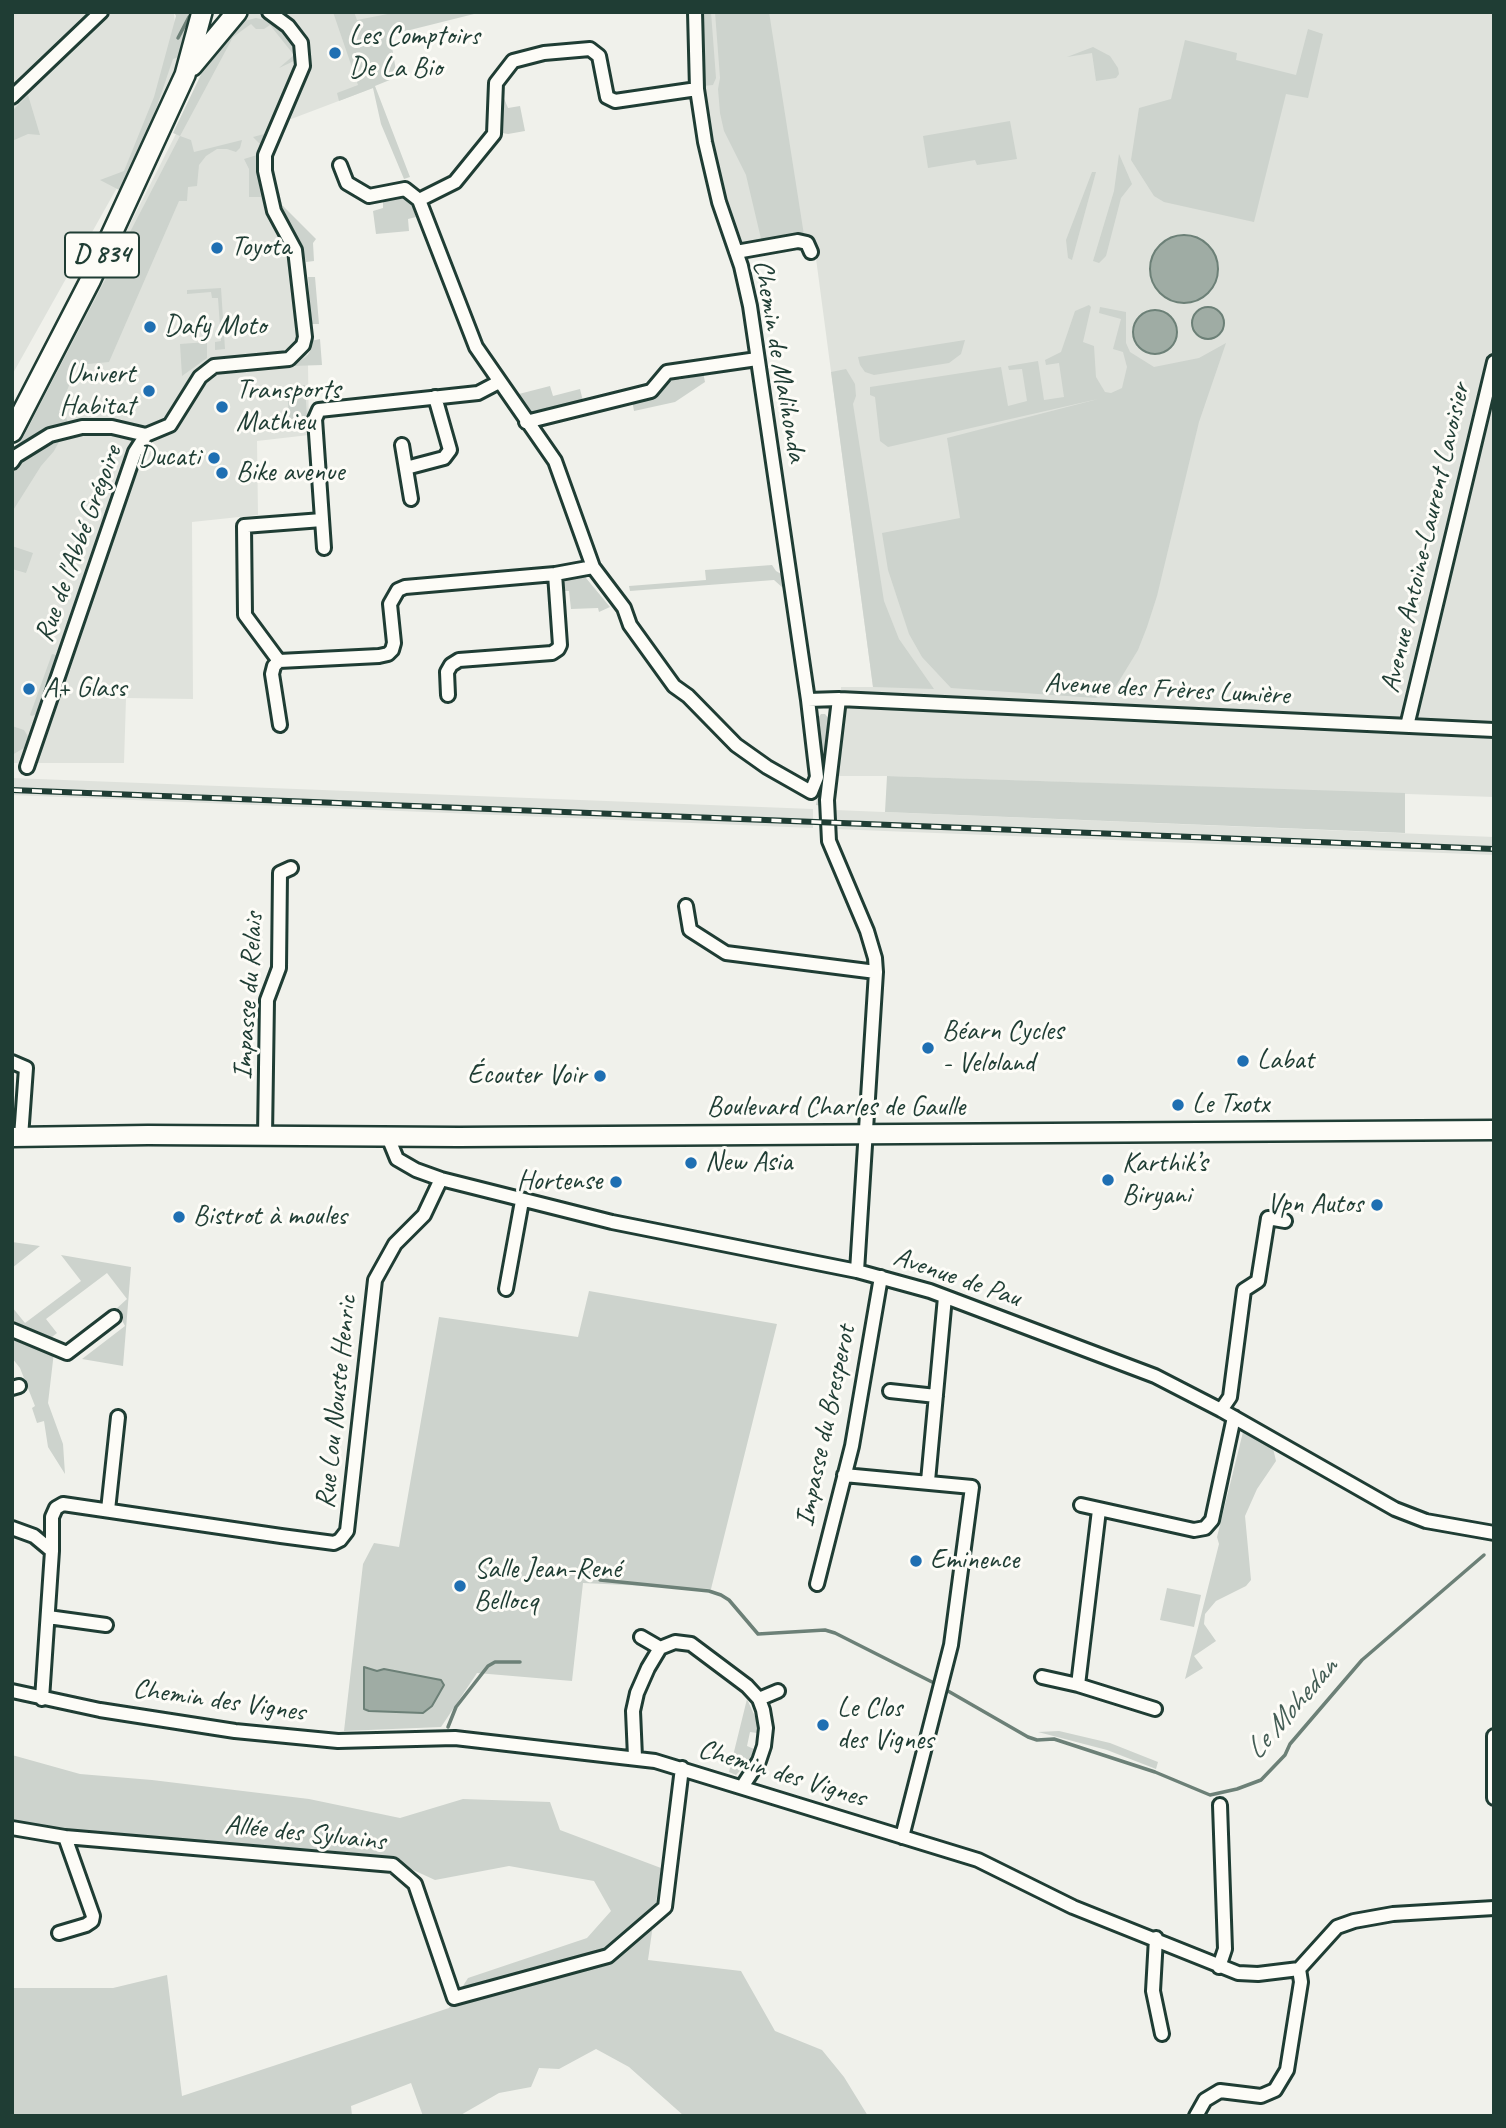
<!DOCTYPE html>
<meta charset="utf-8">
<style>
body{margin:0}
#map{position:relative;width:1506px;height:2128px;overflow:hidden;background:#f0f1eb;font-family:Caveat,sans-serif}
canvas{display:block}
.frame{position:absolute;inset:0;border:14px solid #1f3d34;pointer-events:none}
</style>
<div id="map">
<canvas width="1506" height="2128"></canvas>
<div class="frame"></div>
</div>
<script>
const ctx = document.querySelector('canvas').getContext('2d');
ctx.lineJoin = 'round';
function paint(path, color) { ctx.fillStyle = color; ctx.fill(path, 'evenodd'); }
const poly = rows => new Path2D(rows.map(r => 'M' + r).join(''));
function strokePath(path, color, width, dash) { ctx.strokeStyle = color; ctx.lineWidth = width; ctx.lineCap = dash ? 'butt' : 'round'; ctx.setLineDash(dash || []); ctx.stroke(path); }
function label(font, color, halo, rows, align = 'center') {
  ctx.font = font + ' Caveat,sans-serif'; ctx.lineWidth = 6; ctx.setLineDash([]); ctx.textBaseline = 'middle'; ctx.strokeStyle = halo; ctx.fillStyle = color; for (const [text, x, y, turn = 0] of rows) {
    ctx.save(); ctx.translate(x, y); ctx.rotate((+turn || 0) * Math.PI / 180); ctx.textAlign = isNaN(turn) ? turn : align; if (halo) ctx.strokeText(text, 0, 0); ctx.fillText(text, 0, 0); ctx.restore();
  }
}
paint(poly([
 [12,12,174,12,179,77,12,375],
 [238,12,436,12,358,22,373,88,278,124,265,171,295,250,308,365,309,435,257,441,258,515,192,522,193,699,126,698,124,763,12,763,12,456],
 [695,12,1494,12,1494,797,887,776,837,776,841,687,873,687,813,236,735,249,705,142],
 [12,778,813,809,813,828,12,795],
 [835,810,1494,837,1494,855,834,829]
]), '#dfe2dc');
paint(poly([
 [174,12,195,12,194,19,179,57,173,59,144,144,123,192,100,180,124,171,154,97,176,16],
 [333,12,354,12,357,20,398,12,482,12,390,35,397,77,375,86,410,177,404,179,381,124,373,88,339,101,337,93,358,85],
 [700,12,711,12,716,78,713,85,703,86],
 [715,12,769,12,804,235,762,243,746,175,724,131,720,113,718,89,720,78],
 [256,18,270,21,278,27,293,45,296,60,279,68,294,55,270,25,264,29,256,29,251,24,233,37,180,136,191,140,194,152,242,140,240,148,236,152,227,149,217,149,206,156,199,165,197,186,188,187,187,201,179,201,109,362,78,365,62,402,68,424,46,431,16,451,180,136,173,133,207,62,210,63,226,35,240,22],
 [1308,29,1323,34,1308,98,1286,94,1254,222,1164,202,1154,196,1131,160,1139,108,1171,99,1185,40,1237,53,1236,60,1296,75],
 [1093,47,1110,56,1118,68,1119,74,1116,78,1096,81,1092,53,1067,57],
 [28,95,40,135,28,134,12,141,12,111],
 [503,96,508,108,520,106,525,131,508,134,502,133,499,129],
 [1010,121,1017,159,977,165,975,160,928,168,923,136],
 [264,134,261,142,264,146,263,183,259,184,261,197,249,197,249,169,244,159,257,155,260,144,253,137],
 [1119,154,1132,184,1121,198,1106,256,1099,263,1093,261,1114,191],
 [1092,172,1096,172,1072,260,1068,258,1066,240],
 [279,192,282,205,316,239,313,243,314,261,306,262,300,241,281,211,276,193],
 [396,197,407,200,413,208,416,217,408,219,409,231,376,234,373,211,383,208,383,201],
 [308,277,315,277,319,324,311,324],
 [221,288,225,349,215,350,215,342,221,341,218,298,212,298,211,292,187,294,187,290],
 [1089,305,1091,307,1083,342,1094,346,1096,377,1105,392,1111,393,1122,388,1127,367,1123,352,1113,349,1121,319,1099,313,1100,307,1126,312,1126,343,1130,352,1154,367,1199,358,1226,343,1199,422,1157,596,1147,627,1138,650,1116,686,1106,693,1096,698,951,688,922,657,909,634,888,570,882,533,960,518,947,438,1098,399,888,447,880,441,875,397,870,395,870,387,1001,367,1008,406,1027,401,1022,369,1009,370,1008,366,1038,361,1044,400,1064,397,1059,363,1046,365,1045,360,1061,352,1075,311],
 [320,339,322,365,292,366,306,357,311,350,311,341],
 [965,340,961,354,949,363,874,375,865,372,860,365,858,357],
 [207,342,207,358,182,376,180,344],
 [846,369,855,384,856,396,853,404,884,601,899,639,934,689,873,687,831,372],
 [703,372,705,382,675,402,634,411,632,400,659,394,672,378,678,377,679,380,693,377,693,374],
 [305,385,307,418,289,419,287,386],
 [550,386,553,396,580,389,583,401,535,413,524,409,515,395],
 [61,438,54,451,41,466,12,512,12,467,18,460,46,440],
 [12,546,33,553,26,573,12,569],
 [772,565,776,571,781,574,783,588,774,580,630,591,629,586,706,580,705,570],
 [585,575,586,578,610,607,599,612,598,608,571,609,569,591,563,591,562,583,566,578],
 [52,654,57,655,39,713,32,716,30,715],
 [821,714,825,714,830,720,822,806,816,805,822,771,816,721],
 [12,726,24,730,29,738,24,748,12,755],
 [887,776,1405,793,1405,833,885,812],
 [12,1242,40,1246,12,1268],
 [61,1255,131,1267,123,1366,82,1359,125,1326,116,1309,127,1299,107,1273,46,1319,57,1333,52,1337,57,1343,12,1326,12,1307,25,1323,81,1281],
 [589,1291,777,1324,711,1589,583,1583,572,1681,477,1673,441,1727,344,1731,363,1564,374,1543,399,1547,439,1317,578,1337],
 [12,1336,54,1352,48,1403,63,1444,65,1474,48,1447,44,1421,37,1423,32,1408,35,1406,20,1368,12,1358],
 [1243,1432,1273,1448,1276,1461,1257,1489,1245,1516,1251,1580,1246,1586,1216,1601,1205,1614,1204,1624,1216,1641,1194,1656,1203,1668,1185,1679,1219,1544,1217,1537],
 [1167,1588,1201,1595,1194,1627,1160,1620],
 [747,1699,757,1721,757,1733,750,1732,747,1746,754,1749,750,1760,736,1775,729,1772],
 [1059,1731,1110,1743,1158,1762,1156,1769,1107,1750,1038,1732],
 [12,1755,80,1774,152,1780,309,1799,400,1818,463,1799,550,1802,560,1830,661,1868,648,1960,741,1971,775,2031,822,2050,844,2077,868,2116,684,2116,629,2067,596,2049,559,2069,539,2068,531,2087,499,2093,459,2116,423,2116,411,2083,351,2106,352,2116,12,2116,12,1988,113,1988,167,1975,182,2096,449,2008,468,1978,587,1938,611,1911,594,1881,509,1866,435,1880,387,1858,68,1832,12,1822]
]), '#cdd3cd');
const water = poly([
 '1150 269a34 34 0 1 1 68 0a34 34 0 1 1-68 0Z',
 '1192 323a16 16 0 1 1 32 0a16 16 0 1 1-32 0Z',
 '1133 332a22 22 0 1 1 44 0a22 22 0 1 1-44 0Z',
 [364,1667,377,1671,384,1669,441,1680,444,1685,432,1706,423,1713,369,1711,364,1709,364,1667]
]);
paint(water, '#9faca4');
strokePath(water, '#6c8077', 2);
strokePath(poly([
 [178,38,189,17,191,18],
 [600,1580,709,1591,721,1595,729,1600,758,1634,825,1630,835,1633,932,1682],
 [948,1691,1028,1737,1037,1740,1054,1739,1155,1772,1210,1795,1237,1789,1261,1780,1285,1755,1290,1744,1362,1660,1484,1555],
 [448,1727,456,1707,488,1666,495,1662,520,1662]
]), '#6c8077', 3.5);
const street = poly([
 [12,97,101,12],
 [340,165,347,183,369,196,405,189,419,200],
 [419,200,476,347,555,461,593,567,624,608,630,625,674,686,688,696,736,745,767,767,811,792,817,777,808,700,750,306,741,266,719,202,705,142,697,89,695,12],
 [419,200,455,182,494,134,496,83,513,61,544,53,590,49,599,56,607,97,615,101,697,89],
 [736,252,798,241,807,243,811,252],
 [526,422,651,391,667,372,757,359],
 [146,435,170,425,200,377,214,366,289,359,303,345,305,337,295,250,274,211,265,171,265,155,303,66,301,43,288,26,269,12],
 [402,445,411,499],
 [12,462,16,456,50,435,82,427,112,427,146,435],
 [406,468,444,458,450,450,435,397],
 [324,548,315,419,319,410,478,393,499,382],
 [279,661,245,615,244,526,322,520],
 [448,695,447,672,451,665,459,660,552,653,558,649,560,645,555,574],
 [839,699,827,800,829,841,867,931,875,958,876,972,857,1271],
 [808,700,839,699,1494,730],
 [280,725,272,674,274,666,279,661,379,656,388,654,392,650,394,643,390,604,398,590,405,587,555,574,593,567],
 [1407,726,1494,362],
 [27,767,135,452,146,435],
 [686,906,690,930,726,953,876,972],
 [12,1062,26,1068,21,1137],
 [265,1136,267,1000,279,968,280,873,291,868],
 [388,1137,397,1159,416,1170,441,1179,612,1222,857,1271,930,1291,1155,1376,1221,1410,1395,1509,1426,1521,1494,1533],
 [506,1289,522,1201],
 [12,1330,67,1353,114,1317],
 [12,1388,19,1386],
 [890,1391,936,1396],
 [1221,1410,1230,1397,1244,1290,1258,1281,1268,1218,1285,1221],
 [844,1475,972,1487,951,1645,902,1837],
 [928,1481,945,1297],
 [1081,1505,1194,1530,1205,1528,1212,1520,1234,1417],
 [108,1510,118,1417],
 [12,1528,34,1536,52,1551],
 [817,1584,852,1446,881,1277],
 [48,1617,106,1625],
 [641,1637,660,1648],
 [1042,1677,1078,1685,1155,1709],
 [1078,1685,1099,1510],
 [12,1691,100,1710,235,1731,338,1741,455,1738,655,1761,978,1860,1073,1907,1238,1973,1258,1974,1299,1969,1337,1927,1354,1921,1393,1914,1494,1908],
 [42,1699,52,1551,52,1517,56,1508,63,1504,281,1536,334,1543,340,1540,347,1531,375,1280,395,1244,424,1215,441,1179],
 [759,1699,778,1691],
 [1494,1736,1494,1798],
 [635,1757,633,1711,637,1693,648,1668,660,1648,675,1642,691,1644,747,1686,759,1699,763,1710,766,1728,764,1746,759,1761,742,1787],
 [12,1828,65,1837],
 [59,1933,86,1925,92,1921,93,1916,65,1837,393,1865,415,1884,454,1998,608,1956,665,1907,682,1768],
 [1156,1938,1153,1991,1162,2034],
 [1219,1967,1225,1949,1220,1805],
 [1196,2116,1205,2100,1220,2091,1261,2096,1275,2090,1287,2070,1301,1982,1299,1969]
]);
const secondary = poly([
 [12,1137,148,1135,459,1137,1494,1130]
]);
const primary = poly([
 [192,66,237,12],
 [12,432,90,281,185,75,202,12]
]);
strokePath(street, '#1f3d34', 18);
strokePath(secondary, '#1f3d34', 23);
strokePath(primary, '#1f3d34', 24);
strokePath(street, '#fdfcf7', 12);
strokePath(secondary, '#fdfcf7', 18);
strokePath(primary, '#fdfcf7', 19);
const rail = poly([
 [12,790,1494,849]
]);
strokePath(rail, '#1f3d34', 6);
strokePath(rail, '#fdfcf7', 3.5, [10]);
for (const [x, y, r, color] of [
 [335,53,7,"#1f6fb2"],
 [217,248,7,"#1f6fb2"],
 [150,327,7,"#1f6fb2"],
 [149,391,7,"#1f6fb2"],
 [222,407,7,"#1f6fb2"],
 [214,458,7,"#1f6fb2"],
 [222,473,7,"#1f6fb2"],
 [29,689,7,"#1f6fb2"],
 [928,1048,7,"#1f6fb2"],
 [1243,1061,7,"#1f6fb2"],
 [600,1076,7,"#1f6fb2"],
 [1178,1105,7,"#1f6fb2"],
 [691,1163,7,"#1f6fb2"],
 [1108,1180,7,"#1f6fb2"],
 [616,1182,7,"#1f6fb2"],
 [1377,1205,7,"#1f6fb2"],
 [179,1217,7,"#1f6fb2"],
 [916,1561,7,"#1f6fb2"],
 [460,1586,7,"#1f6fb2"],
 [823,1725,7,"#1f6fb2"]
]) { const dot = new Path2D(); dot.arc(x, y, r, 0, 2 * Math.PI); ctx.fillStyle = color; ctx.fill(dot); strokePath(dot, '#fdfcf7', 2.5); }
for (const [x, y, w] of [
 [102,255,74]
]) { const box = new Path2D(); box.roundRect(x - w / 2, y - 22.5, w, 45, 5); ctx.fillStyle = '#fdfcf7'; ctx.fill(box); strokePath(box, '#1f3d34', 2); }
label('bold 26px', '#1f3d34', null, [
 ["D 834",102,255]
]);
label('28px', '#1f3d34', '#fdfcf7', [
 ["Les Comptoirs",349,37],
 ["De La Bio",349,69],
 ["Toyota",231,248],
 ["Dafy Moto",164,327],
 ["Univert",135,375,"right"],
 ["Habitat",135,407,"right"],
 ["Transports",236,391],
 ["Mathieu",236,423],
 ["Ducati",200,458,"right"],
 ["Bike avenue",236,473],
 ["A+ Glass",43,689],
 ["Béarn Cycles",942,1032],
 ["- Veloland",942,1064],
 ["Labat",1257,1061],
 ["Écouter Voir",586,1076,"right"],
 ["Le Txotx",1192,1105],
 ["New Asia",705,1163],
 ["Karthik’s",1122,1164],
 ["Biryani",1122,1196],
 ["Hortense",602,1182,"right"],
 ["Vpn Autos",1363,1205,"right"],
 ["Bistrot à moules",193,1217],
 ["Eminence",930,1561],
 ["Salle Jean-René",474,1570],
 ["Bellocq",474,1602],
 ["Le Clos",837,1709],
 ["des Vignes",837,1741]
], 'left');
label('28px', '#1f3d34', '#fdfcf7', [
 ["Chemin de Malihonda",779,361,80],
 ["Avenue Antoine-Laurent Lavoisier",1426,538,-77],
 ["Rue de l'Abbé Grégoire",79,544,-70],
 ["Avenue des Frères Lumière",1167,690,3],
 ["Impasse du Relais",249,996,-86],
 ["Boulevard Charles de Gaulle",836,1108],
 ["Avenue de Pau",957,1278,19],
 ["Rue Lou Nouste Henric",337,1402,-84],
 ["Impasse du Bresperot",826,1426,-78],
 ["Chemin des Vignes",219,1701,8],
 ["Chemin des Vignes",782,1774,17],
 ["Allée des Sylvains",305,1834,6]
]);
label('italic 30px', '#455e56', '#fdfcf7', [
 ["Le Mohedan",1292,1709,-49]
]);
</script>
